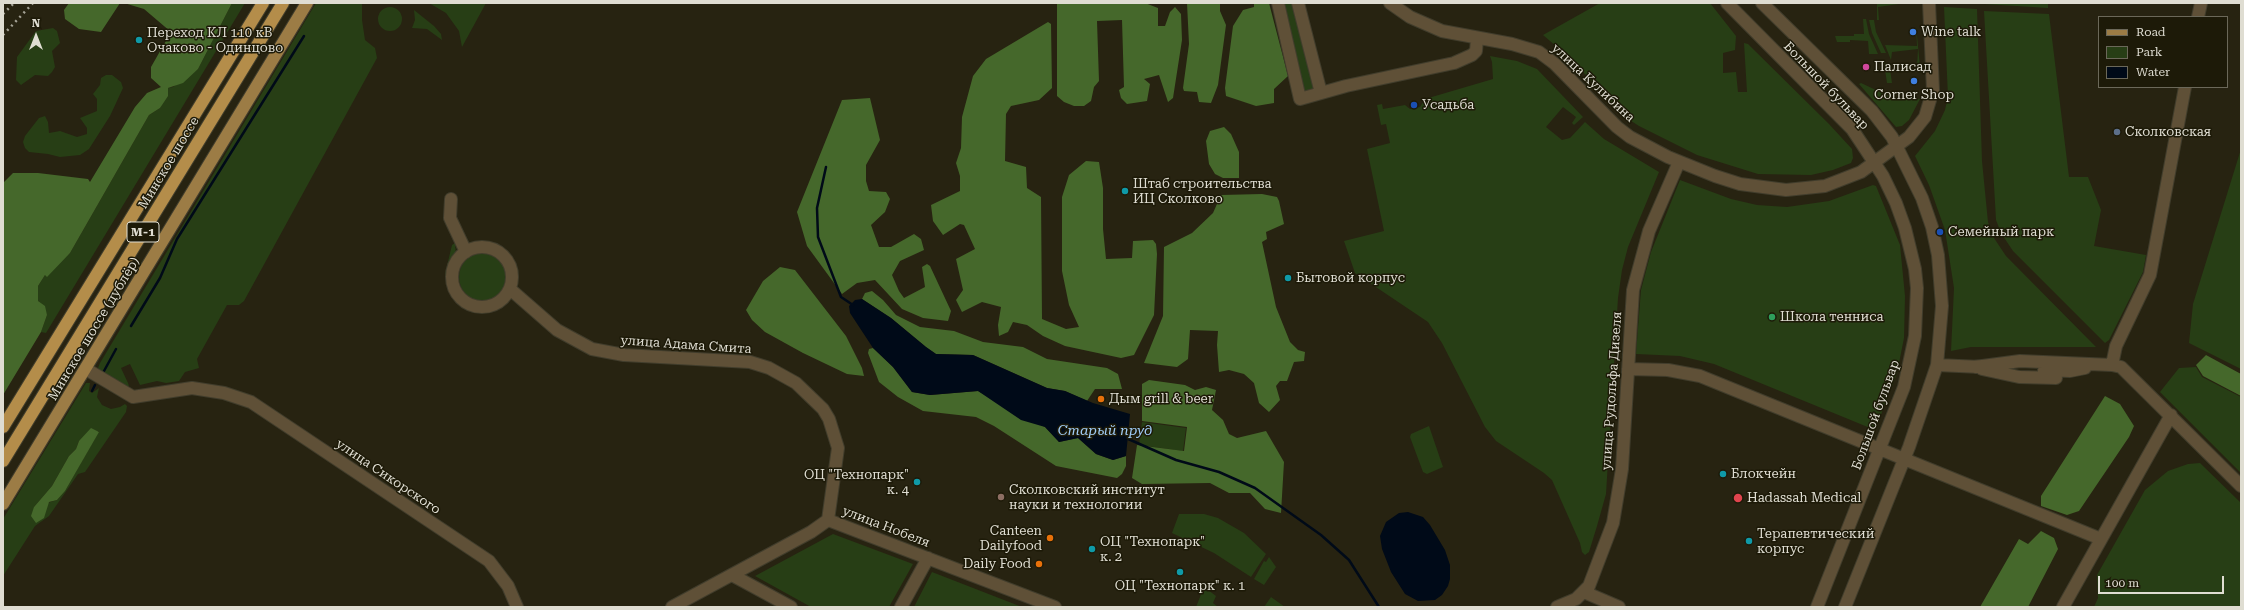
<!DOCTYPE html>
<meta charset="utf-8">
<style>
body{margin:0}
#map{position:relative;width:2244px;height:610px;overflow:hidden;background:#272311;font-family:"Roboto Serif",serif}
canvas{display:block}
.frame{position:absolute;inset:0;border:4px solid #dfddd2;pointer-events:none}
.legend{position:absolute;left:2098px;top:16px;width:130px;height:72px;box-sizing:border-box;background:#1d1a08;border:1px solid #6b6859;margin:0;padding:5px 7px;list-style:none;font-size:12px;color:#dfddd2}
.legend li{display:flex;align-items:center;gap:8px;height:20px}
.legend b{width:20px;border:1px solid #6b6859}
.north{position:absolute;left:16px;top:16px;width:40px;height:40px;-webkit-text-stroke:3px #1d1a08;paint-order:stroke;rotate:0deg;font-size:11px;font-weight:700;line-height:16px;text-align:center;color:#dfddd2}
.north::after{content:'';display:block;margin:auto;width:14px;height:18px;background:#dfddd2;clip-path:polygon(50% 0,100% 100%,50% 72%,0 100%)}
.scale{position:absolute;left:2098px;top:576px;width:126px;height:18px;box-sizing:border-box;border:2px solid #dfddd2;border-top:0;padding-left:5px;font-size:12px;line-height:14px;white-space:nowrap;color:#dfddd2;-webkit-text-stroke:3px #1d1a08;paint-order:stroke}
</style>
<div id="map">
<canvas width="2244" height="610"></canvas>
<div class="frame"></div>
<ul class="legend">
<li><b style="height:5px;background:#9c7c45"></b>Road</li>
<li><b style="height:11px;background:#273e15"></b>Park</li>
<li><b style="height:11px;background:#000a18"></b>Water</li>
</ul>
<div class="north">N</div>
<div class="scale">100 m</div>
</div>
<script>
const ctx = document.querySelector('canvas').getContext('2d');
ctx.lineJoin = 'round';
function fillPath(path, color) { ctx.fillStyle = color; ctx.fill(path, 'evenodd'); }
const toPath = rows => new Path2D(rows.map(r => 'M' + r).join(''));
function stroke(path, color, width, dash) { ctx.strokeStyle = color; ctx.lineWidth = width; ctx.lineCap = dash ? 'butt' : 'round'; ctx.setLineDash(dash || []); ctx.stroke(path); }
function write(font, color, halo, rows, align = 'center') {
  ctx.font = font + ' "Roboto Serif",serif'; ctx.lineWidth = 3; ctx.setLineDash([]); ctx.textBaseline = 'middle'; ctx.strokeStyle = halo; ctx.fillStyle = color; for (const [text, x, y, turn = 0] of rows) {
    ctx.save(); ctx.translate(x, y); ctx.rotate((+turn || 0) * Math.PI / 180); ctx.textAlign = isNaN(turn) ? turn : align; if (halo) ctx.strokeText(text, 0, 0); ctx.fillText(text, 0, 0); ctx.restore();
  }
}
fillPath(toPath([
 [232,3,245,3,46,333,41,332,47,315,38,301,38,286,45,275,70,253,149,115,160,108,168,88,173,87,198,69],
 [316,3,362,3,362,20,365,40,375,48,377,58,244,301,239,305,227,305,197,359,199,368,185,372,179,381,166,383,157,381,140,385,130,364,121,368,128,383,129,386,126,386,102,373,98,368,100,363],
 [429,3,486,3,462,47,459,31,446,13],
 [1282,3,1293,3,1314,89,1303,92],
 [1600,3,1710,3,1736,36,1735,50,1723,53,1723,73,1736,72,1738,92,1747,92,1744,43,1748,44,1829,124,1852,149,1853,158,1851,163,1833,170,1811,175,1758,174,1697,155,1639,126,1625,117,1570,58,1543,35],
 [1877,3,1899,3,1899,4,1878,7,1879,20,1877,20],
 [1984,3,2048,3,2048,8,1984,4],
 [1944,7,1977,9,1982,161,1988,222,1994,238,2006,256,2096,347,1971,347,1951,351,1954,288,1945,230,1929,185,1915,156,1935,131,1945,110,1948,97],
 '378 19a12 12 0 1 1 24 0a12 12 0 1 1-24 0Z',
 [414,10,434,26,441,34,442,40,427,29,412,28,415,20],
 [1984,11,2049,14,2069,177,2088,177,2101,210,2094,246,2146,255,2143,272,2109,340,2105,343,2013,251,2001,233,1996,220],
 [1863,19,1866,19,1869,34,1878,54,1869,54,1868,41,1850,40,1850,42,1837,42,1835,36,1854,36,1854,34,1864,34],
 [1869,20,1874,20,1876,32,1886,53,1881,53,1872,33],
 [1916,25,1920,67,1917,67,1918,49,1892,52,1891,60,1885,45,1917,46],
 [53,28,57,31,60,43,52,51,55,67,52,72,48,76,35,75,21,85,16,80,17,57,36,31],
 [1490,56,1517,61,1537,69,1583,117,1574,125,1572,123,1576,117,1563,107,1546,127,1562,140,1570,138,1585,122,1604,139,1659,172,1628,247,1622,270,1618,298,1606,494,1597,526,1589,552,1585,555,1582,552,1580,543,1552,480,1544,473,1496,441,1485,427,1442,343,1428,322,1355,273,1344,241,1384,231,1367,149,1390,143,1386,124,1381,125,1377,105,1382,104,1383,109,1405,105,1410,109,1420,107,1425,99,1493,79,1492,62],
 [1884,63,1889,63,1892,83,1887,83],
 [106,75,112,75,121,82,123,88,110,116,89,149,80,155,60,157,48,154,29,152,25,148,23,142,25,136,39,118,45,116,48,122,49,133,60,131,77,137,87,134,87,128,80,118,97,111,97,99,93,94,100,85,101,78],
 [1861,83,1893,98,1920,99,1909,120,1902,126,1896,127,1859,84],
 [2241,149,2241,369,2189,343,2193,304],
 [1680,180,1731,199,1757,205,1787,207,1829,201,1873,185,1876,186,1900,245,1905,296,1904,338,1897,373,1875,430,1714,364,1680,356,1636,354,1641,290,1651,252],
 [455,243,456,255,450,270,451,288,449,289,445,274,452,245],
 '459 277a25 25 0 1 1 50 0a25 25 0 1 1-50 0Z',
 [2196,367,2202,377,2241,397,2241,473,2160,392,2179,368],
 [86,383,90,383,89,391,92,393,99,388,97,397,102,405,111,409,120,407,125,404,127,406,126,412,85,472,78,474,49,516,35,526,3,576,3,519],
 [99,431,65,491,57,500,34,507,52,486,69,456,76,449,79,441],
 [1142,422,1186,428,1183,451,1139,445],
 [1429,426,1443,467,1427,474,1423,472,1410,437,1411,434],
 [2200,463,2241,503,2241,607,2094,607,2098,598,2097,575,2145,490,2168,471,2188,464],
 [1179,514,1204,514,1218,518,1244,533,1266,554,1251,577,1214,553,1172,533],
 [833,534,913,564,889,607,811,607,755,576],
 [1269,557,1276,567,1264,585,1254,579,1264,561,1266,562],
 [932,572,1022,607,914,607],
 [1204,587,1216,596,1213,603,1218,607,1196,607],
 [1271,597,1285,607,1264,607]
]), '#273e15');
fillPath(toPath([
 [69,3,120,3,101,32,79,29,65,19,64,10],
 [124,3,232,3,198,69,183,83,168,88,168,96,160,108,149,115,70,253,47,277,45,275,38,286,38,301,45,306,47,315,41,332,3,395,3,183,13,173,38,173,88,179,90,182,135,107,147,93,161,87,151,78,151,67,171,32,144,9],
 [1057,3,1145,3,1158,8,1158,26,1165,26,1170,12,1175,7,1181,14,1182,40,1173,98,1168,102,1159,75,1144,79,1150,84,1147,101,1127,104,1121,98,1119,90,1124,87,1122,20,1097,21,1099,81,1094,87,1091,101,1084,106,1074,106,1064,102,1057,96],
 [1187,3,1220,3,1220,11,1226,25,1218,85,1211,103,1199,102,1197,92,1184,91,1183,88,1189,44],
 [1254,3,1269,3,1288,76,1274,89,1274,103,1256,106,1226,96,1225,88,1233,26,1243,10,1254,7],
 [1048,22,1051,24,1052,88,1039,100,1011,106,1006,114,1005,161,1026,167,1027,188,1041,197,1042,319,1066,329,1079,327,1069,305,1062,271,1062,197,1069,175,1086,161,1099,162,1103,188,1103,229,1106,259,1132,258,1133,241,1153,240,1156,244,1157,254,1154,315,1134,355,1121,358,1065,346,1043,336,1027,325,1013,322,1008,332,999,336,998,325,1001,307,982,302,962,312,956,300,963,290,956,259,975,249,964,225,960,224,943,235,933,221,931,205,960,191,960,176,956,163,961,148,962,117,973,76,986,59],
 [870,98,880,140,866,165,866,181,869,191,886,192,890,199,885,212,871,225,879,247,891,247,914,234,921,239,924,250,900,261,892,275,899,291,904,298,925,287,922,267,927,264,930,266,951,311,948,321,923,318,902,309,875,280,857,283,842,294,807,246,797,212,842,100],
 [1224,127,1231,134,1239,152,1239,178,1223,178,1215,174,1209,164,1206,141,1210,131],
 [1262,194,1277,197,1279,201,1284,224,1266,232,1267,239,1262,242,1276,307,1290,342,1298,350,1305,352,1304,361,1294,362,1287,381,1280,381,1276,386,1280,400,1269,412,1259,403,1254,383,1244,374,1229,370,1219,372,1217,345,1218,331,1190,330,1188,359,1177,367,1144,363,1163,316,1164,247,1192,233,1213,213,1221,195],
 [780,267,795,270,846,336,862,368,864,376,847,374,803,353,765,332,752,320,746,310,763,281],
 [872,291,883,300,896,315,920,327,954,331,983,342,1023,347,1047,359,1107,368,1118,374,1122,389,1095,389,1087,401,1065,391,1047,388,973,355,936,354,926,347,891,318,862,299,865,293],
 [873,348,893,367,912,392,930,395,978,391,1045,427,1059,442,1078,438,1096,454,1113,460,1126,456,1126,466,1122,474,1117,478,1056,466,994,426,976,417,923,411,898,397,879,382,868,353,869,349],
 [2206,355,2241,374,2241,396,2203,376,2196,365],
 [1149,380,1185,385,1195,390,1206,387,1216,390,1212,410,1223,420,1229,434,1237,438,1266,431,1284,462,1281,513,1265,509,1250,493,1229,493,1210,483,1142,484,1132,478,1137,445,1184,451,1187,427,1142,421,1142,384],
 [2105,396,2120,404,2134,426,2129,437,2079,511,2067,515,2041,506,2041,496],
 [91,428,99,432,65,491,57,500,49,502,44,518,36,523,31,516,34,507,52,486,69,456,76,449,79,441],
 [2041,531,2054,538,2058,549,2028,607,1980,607,2019,539,2028,544]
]), '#45682b');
fillPath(toPath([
 [862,299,891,318,926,347,936,354,973,355,1047,388,1065,391,1093,403,1130,414,1126,456,1113,460,1096,454,1078,438,1059,442,1045,427,1021,420,978,391,930,395,912,392,893,367,873,348,850,313,849,306,855,300],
 [1408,512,1423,517,1430,525,1445,550,1450,565,1450,579,1448,586,1442,595,1435,600,1418,601,1405,594,1391,572,1382,549,1380,536,1386,522,1399,513]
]), '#000a18');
stroke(toPath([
 [826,167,817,208,818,237,841,297,853,305],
 [131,326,160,278,177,239,304,36],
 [104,371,116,349],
 [92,391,95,385],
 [1126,438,1176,460,1219,472,1255,488,1321,535,1349,560,1379,607]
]), '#000a18', 2.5);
const minor = toPath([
 [1278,3,1300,99,1346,86,1454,63,1472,55,1476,51,1477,39],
 [1298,3,1321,93],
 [1390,3,1410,17,1442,31,1512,44,1539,52,1555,64,1617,127,1630,137,1668,157,1715,176,1740,184,1786,190,1825,186,1861,172,1909,137,1925,117,1933,90,1929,3],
 [1727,3,1852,129,1862,144,1883,176,1896,203,1905,228,1915,269,1917,288,1915,336,1904,387,1817,607],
 [1762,3,1872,111,1892,137,1922,198,1932,227,1938,255,1942,306,1937,365,1909,447,1845,607],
 [2198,17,2201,3],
 [451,199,450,218,466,252],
 '452 277a30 30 0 1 1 60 0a30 30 0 1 1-60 0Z',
 [510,289,557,330,592,349,624,355,750,362,769,368,796,383,823,409,829,419,838,448,828,520],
 [1937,365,1981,367],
 [2112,365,2116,346,2150,275,2185,87],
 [1975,367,2020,361,2112,365,2121,367,2241,486],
 [86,369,133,397,192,388,224,393,251,402,489,561,508,586,517,607],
 [1628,369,1668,370,1700,376,2101,539],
 [1982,369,2019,377,2056,378],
 [2044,370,2070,371,2085,368],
 [828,520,1055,607],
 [732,575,791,607],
 [1584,592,1619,607],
 [672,607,811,532,828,520],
 [901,607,928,558],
 [1557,607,1576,599,1589,586,1613,523,1622,469,1633,290,1649,231,1679,162],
 [2063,607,2171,415]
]);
const major = toPath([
 [3,504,307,3]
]);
const highway = toPath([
 [3,427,263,3],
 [3,461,283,3]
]);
stroke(minor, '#413d2c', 14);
stroke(major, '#413d2c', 14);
stroke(highway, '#413d2c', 14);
stroke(minor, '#5f5037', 12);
stroke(major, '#9c7c45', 12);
stroke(highway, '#b48d4a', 12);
stroke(toPath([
 [3,14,14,3],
 [3,35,33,3]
]), '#a4a295', 2.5, [2, 4]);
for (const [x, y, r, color] of [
 [1913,32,4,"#3f7fe0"],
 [139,40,4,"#0f9aa8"],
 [1866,67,4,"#d1479c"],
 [1914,81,4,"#3f7fe0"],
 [1414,105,4,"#1a4fb4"],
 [2117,132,4,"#5c6f8a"],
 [1125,191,4,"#0f9aa8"],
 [1940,232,4,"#1a4fb4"],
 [1288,278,4,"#0f9aa8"],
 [1772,317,4,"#2e9e5b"],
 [1101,399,4,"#e8710a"],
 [1723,474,4,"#0f9aa8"],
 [917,482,4,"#0f9aa8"],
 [1001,497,4,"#8d6e63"],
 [1738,498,5,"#e0444e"],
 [1050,538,4,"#e8710a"],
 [1749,541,4,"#0f9aa8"],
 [1092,549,4,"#0f9aa8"],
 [1039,564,4,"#e8710a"],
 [1180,572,4,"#0f9aa8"]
]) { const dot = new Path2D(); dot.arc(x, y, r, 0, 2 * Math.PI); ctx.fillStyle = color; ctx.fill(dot); stroke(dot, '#1d1a08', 1.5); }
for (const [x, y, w] of [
 [143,232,32]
]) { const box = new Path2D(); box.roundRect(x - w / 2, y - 10, w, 20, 3); ctx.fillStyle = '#1d1a08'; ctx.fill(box); stroke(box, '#dfddd2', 1); }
write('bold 12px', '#dfddd2', null, [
 ["М-1",143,232]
]);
write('13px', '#dfddd2', '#1d1a08', [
 ["Wine talk",1921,32],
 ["Переход КЛ 110 кВ",147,33],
 ["Очаково - Одинцово",147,48],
 ["Палисад",1874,67],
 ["Corner Shop",1914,95,"center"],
 ["Усадьба",1422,105],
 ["Сколковская",2125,132],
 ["Штаб строительства",1133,184],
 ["ИЦ Сколково",1133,199],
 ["Семейный парк",1948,232],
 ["Бытовой корпус",1296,278],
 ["Школа тенниса",1780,317],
 ["Дым grill & beer",1109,399],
 ["Блокчейн",1731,474],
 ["ОЦ \"Технопарк\"",909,475,"right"],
 ["к. 4",909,490,"right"],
 ["Сколковский институт",1009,490],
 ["науки и технологии",1009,505],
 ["Hadassah Medical",1747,498],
 ["Canteen",1042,531,"right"],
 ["Dailyfood",1042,546,"right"],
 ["Терапевтический",1757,534],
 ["корпус",1757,549],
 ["ОЦ \"Технопарк\"",1100,542],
 ["к. 2",1100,557],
 ["Daily Food",1031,564,"right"],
 ["ОЦ \"Технопарк\" к. 1",1180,586,"center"]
], 'left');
write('13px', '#dfddd2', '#1d1a08', [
 ["улица Кулибина",1593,83,43],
 ["Большой бульвар",1826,86,46],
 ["Минское шоссе",169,163,-59],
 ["Минское шоссе (дублёр)",94,329,-59],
 ["улица Адама Смита",686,345,4],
 ["улица Рудольфа Дизеля",1612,391,-86],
 ["Большой бульвар",1876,415,-70],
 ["улица Сикорского",388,477,34],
 ["улица Нобеля",886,527,21]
]);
write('italic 14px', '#a1cdf8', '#1d1a08', [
 ["Старый пруд",1105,431]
]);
</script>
